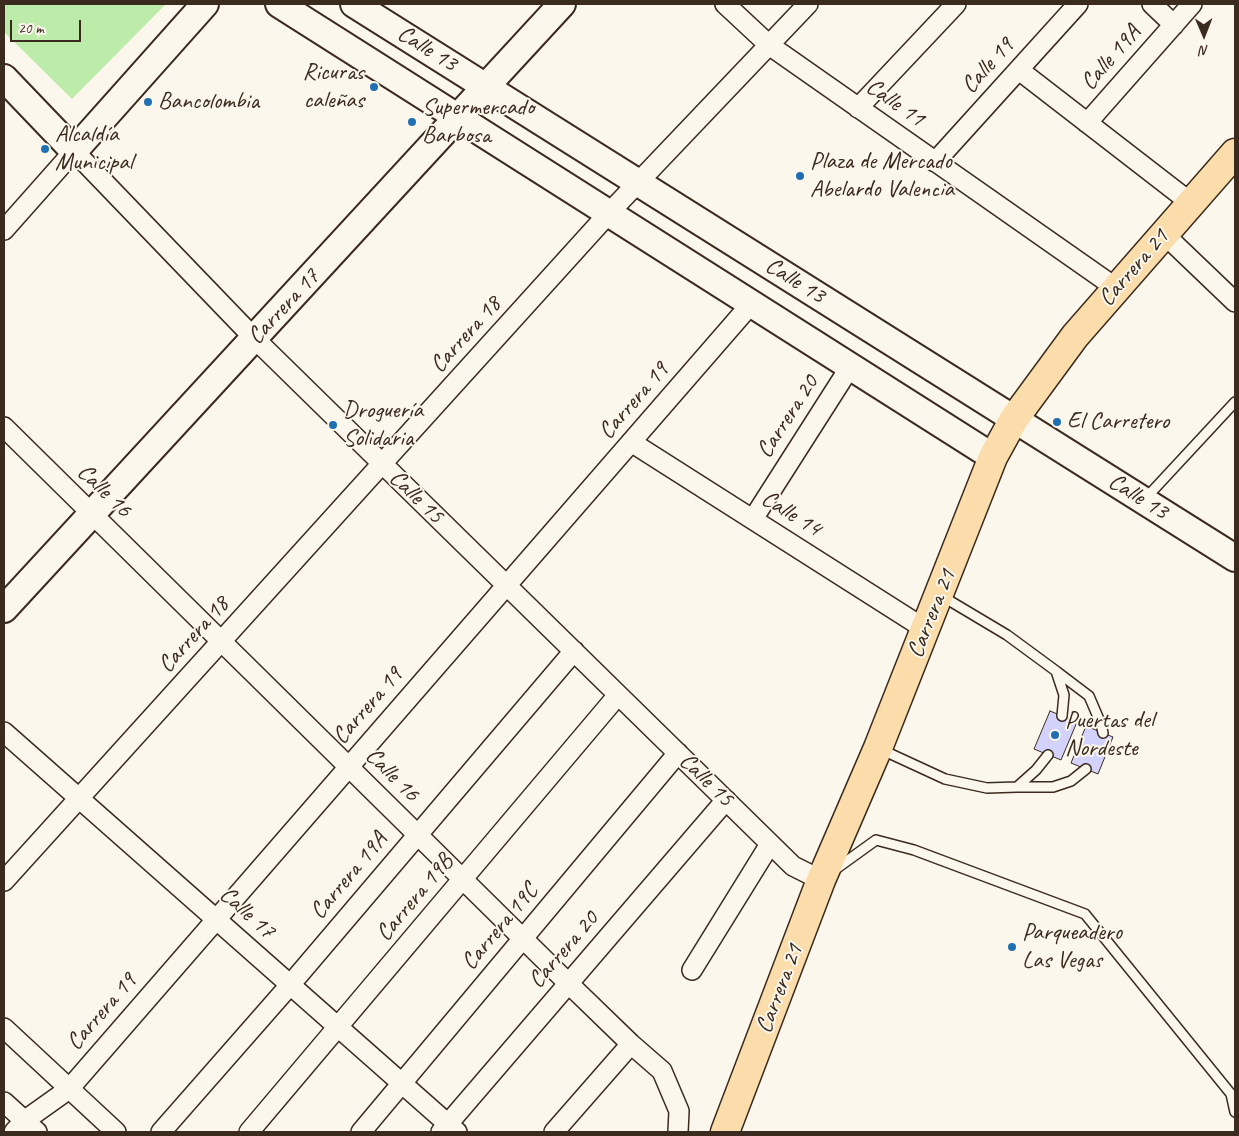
<!DOCTYPE html>
<meta charset="utf-8">
<style>
body{margin:0}
#map{position:relative;width:1239px;height:1136px;overflow:hidden;background:#fbf7ec;font-family:Caveat,sans-serif}
canvas{display:block}
.frame{position:absolute;inset:0;border:5px solid #3b2a1e;pointer-events:none}
.north{position:absolute;left:1179px;top:10px;width:50px;height:50px;-webkit-text-stroke:4px #fbf7ec;paint-order:stroke;rotate:179deg;font-size:14px;font-weight:700;line-height:20px;text-align:center;color:#3b2a1e}
.north::after{content:'';display:block;margin:auto;width:18px;height:22px;background:#3b2a1e;clip-path:polygon(50% 0,100% 100%,50% 72%,0 100%)}
.scale{position:absolute;left:10px;top:20px;width:71px;height:22px;box-sizing:border-box;border:2px solid #3b2a1e;border-top:0;padding-left:6px;font-size:15px;line-height:18px;white-space:nowrap;color:#3b2a1e;-webkit-text-stroke:4px #fbf7ec;paint-order:stroke}
</style>
<div id="map">
<canvas width="1239" height="1136"></canvas>
<div class="frame"></div>
<div class="north">N</div>
<div class="scale">20 m</div>
</div>
<script>
const ctx = document.querySelector('canvas').getContext('2d');
ctx.lineJoin = 'round';
function fillPath(path, color) { ctx.fillStyle = color; ctx.fill(path, 'evenodd'); }
const toPath = rows => new Path2D(rows.map(r => 'M' + r).join(''));
function stroke(path, color, width, dash) { ctx.strokeStyle = color; ctx.lineWidth = width; ctx.lineCap = dash ? 'butt' : 'round'; ctx.setLineDash(dash || []); ctx.stroke(path); }
function write(font, color, halo, rows, align = 'center') {
  ctx.font = font + ' Caveat,sans-serif'; ctx.lineWidth = 4; ctx.setLineDash([]); ctx.textBaseline = 'middle'; ctx.strokeStyle = halo; ctx.fillStyle = color; for (const [text, x, y, turn = 0] of rows) {
    ctx.save(); ctx.translate(x, y); ctx.rotate((+turn || 0) * Math.PI / 180); ctx.textAlign = isNaN(turn) ? turn : align; if (halo) ctx.strokeText(text, 0, 0); ctx.fillText(text, 0, 0); ctx.restore();
  }
}
fillPath(toPath([
 [4,4,166,4,72,99,4,32]
]), '#bdecaa');
const building = toPath([
 [1050,711,1077,722,1061,760,1034,749,1050,711],
 [1086,726,1113,737,1098,774,1071,763,1086,726]
]);
fillPath(building, '#d3d2fb');
stroke(building, '#3b2a1e', 1);
const lane = toPath([
 [1145,499,1235,402],
 [940,595,1007,635,1056,671,1064,695,1062,716],
 [1056,671,1089,696,1101,724,1103,733],
 [880,749,945,779,987,788,1017,787,1036,770,1048,755],
 [1017,787,1053,787,1071,781,1086,769],
 [833,871,876,840,914,850,1085,914,1231,1094,1235,1112]
]);
const street = toPath([
 [725,4,769,45,1116,288],
 [1152,4,1174,25],
 [1019,70,1191,203],
 [858,108,956,4],
 [1087,123,1192,4],
 [935,162,1078,4],
 [4,230,74,151,254,338,793,866,821,880],
 [1164,234,1235,302],
 [4,427,568,983,631,1044,662,1071,679,1111,678,1132],
 [631,442,925,629],
 [753,519,850,367],
 [4,732,457,1132],
 [4,881,609,213,808,4],
 [692,970,770,844],
 [4,1028,116,1132],
 [4,1102,37,1132],
 [14,1132,24,1121,69,1089,751,304],
 [161,1132,290,985,574,651],
 [249,1132,618,695],
 [361,1132,678,753],
 [441,1132,726,800],
 [554,1132,631,1044]
]);
const secondary = toPath([
 [279,4,993,457],
 [354,4,1235,558],
 [4,78,74,151,205,4],
 [4,609,562,4]
]);
const primary = toPath([
 [725,1132,821,880,878,748,993,457,1014,419,1075,336,1235,153]
]);
stroke(lane, '#3b2a1e', 12);
stroke(street, '#3b2a1e', 22);
stroke(secondary, '#3b2a1e', 30);
stroke(primary, '#3b2a1e', 31);
stroke(lane, '#fbf7ec', 9);
stroke(street, '#fbf7ec', 19);
stroke(secondary, '#fbf7ec', 26);
stroke(primary, '#faddab', 28);
for (const [x, y, r, color] of [
 [374,87,5,"#1f6fb2"],
 [148,102,5,"#1f6fb2"],
 [412,122,5,"#1f6fb2"],
 [45,149,5,"#1f6fb2"],
 [800,176,5,"#1f6fb2"],
 [1057,422,5,"#1f6fb2"],
 [333,425,5,"#1f6fb2"],
 [1055,735,5,"#1f6fb2"],
 [1012,947,5,"#1f6fb2"]
]) { const dot = new Path2D(); dot.arc(x, y, r, 0, 2 * Math.PI); ctx.fillStyle = color; ctx.fill(dot); stroke(dot, '#fbf7ec', 2); }
write('24px', '#3b2a1e', '#fbf7ec', [
 ["Calle 13",427,49,32],
 ["Calle 19A",1111,58,-49],
 ["Calle 19",988,66,-48],
 ["Calle 11",895,103,35],
 ["Carrera 21",1134,268,-49],
 ["Calle 13",795,281,32],
 ["Carrera 17",284,307,-47],
 ["Carrera 18",466,335,-48],
 ["Carrera 19",634,401,-49],
 ["Carrera 20",788,417,-57],
 ["Calle 16",104,491,44],
 ["Calle 15",416,497,44],
 ["Calle 13",1138,497,32],
 ["Calle 14",791,514,32],
 ["Carrera 21",932,614,-68],
 ["Carrera 18",194,635,-48],
 ["Carrera 19",368,706,-49],
 ["Calle 16",392,775,45],
 ["Calle 15",706,780,44],
 ["Carrera 19A",349,876,-50],
 ["Carrera 19B",415,898,-50],
 ["Calle 17",247,913,42],
 ["Carrera 19C",500,927,-50],
 ["Carrera 20",564,950,-49],
 ["Carrera 21",780,989,-69],
 ["Carrera 19",102,1012,-49]
]);
write('24px', '#3b2a1e', '#fbf7ec', [
 ["Ricuras",364,73,"right"],
 ["caleñas",364,101,"right"],
 ["Bancolombia",158,102],
 ["Supermercado",422,108],
 ["Barbosa",422,136],
 ["Alcaldía",55,135],
 ["Municipal",55,163],
 ["Plaza de Mercado",810,162],
 ["Abelardo Valencia",810,190],
 ["Droguería",343,411],
 ["Solidaria",343,439],
 ["El Carretero",1067,422],
 ["Puertas del",1065,721],
 ["Nordeste",1065,749],
 ["Parqueadero",1022,933],
 ["Las Vegas",1022,961]
], 'left');
</script>
